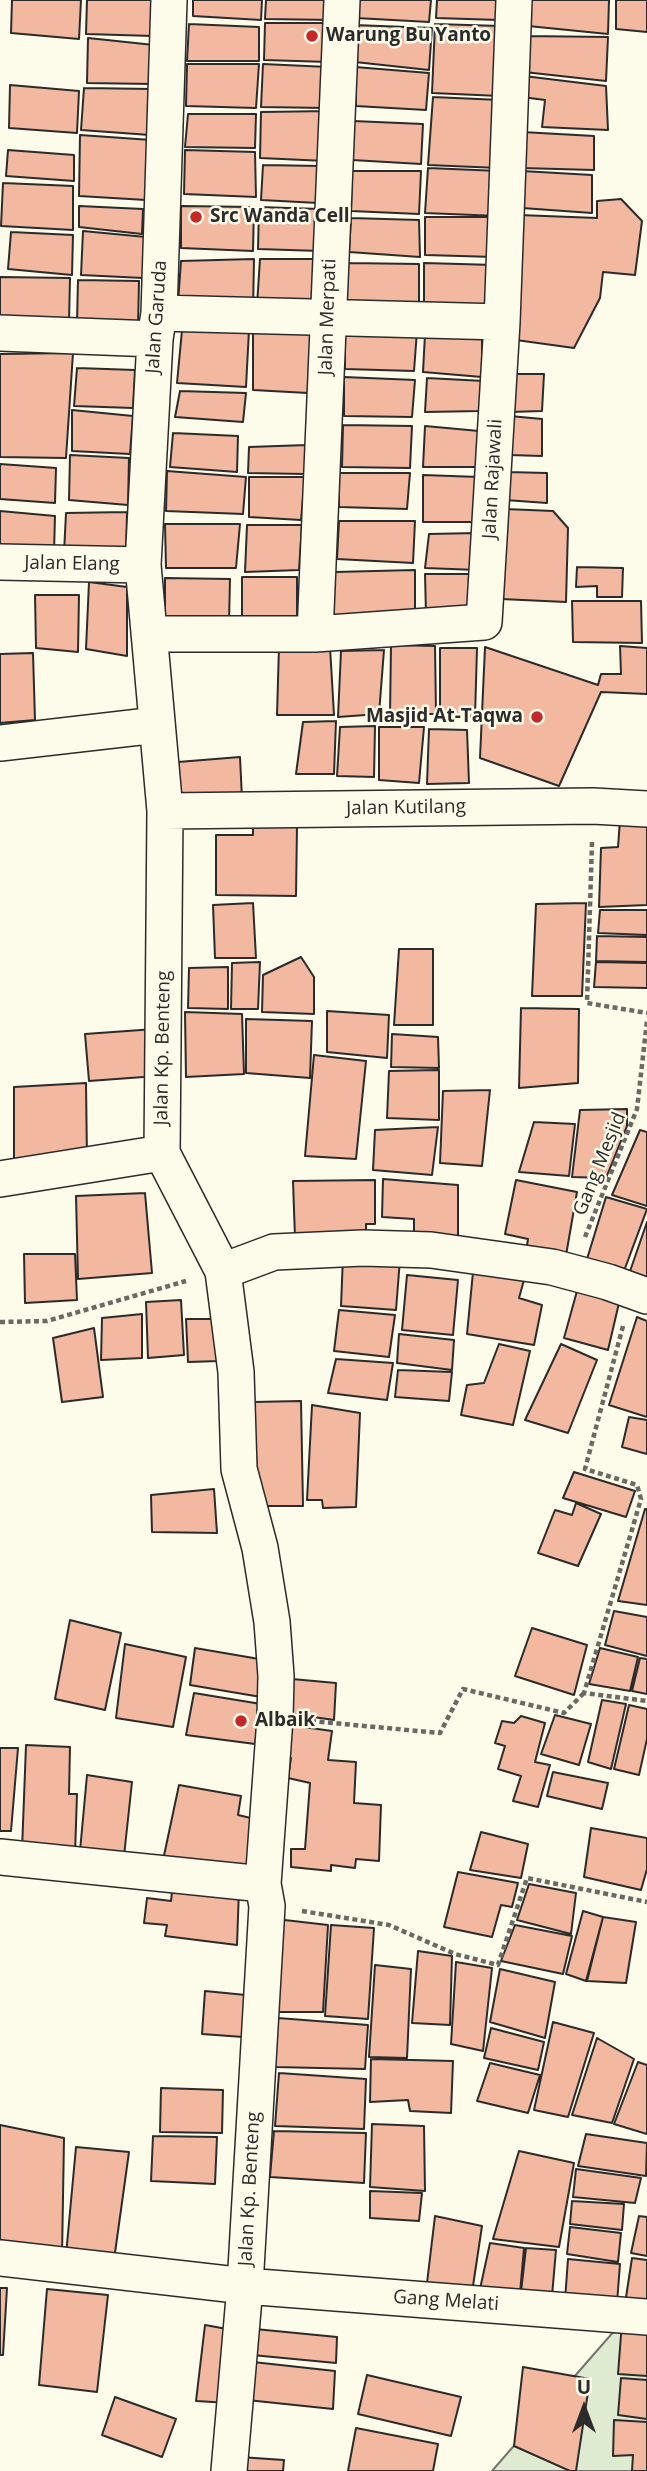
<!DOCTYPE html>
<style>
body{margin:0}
#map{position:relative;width:647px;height:2471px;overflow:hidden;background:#fdfbea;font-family:"Open Sans",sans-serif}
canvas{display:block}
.north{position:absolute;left:549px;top:2373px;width:70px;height:70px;-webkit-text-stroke:5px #fdfbea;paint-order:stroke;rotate:0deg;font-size:19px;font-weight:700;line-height:28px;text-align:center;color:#2b2b2b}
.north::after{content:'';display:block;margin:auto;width:24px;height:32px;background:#2b2b2b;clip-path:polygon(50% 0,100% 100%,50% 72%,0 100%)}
</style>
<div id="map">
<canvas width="647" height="2471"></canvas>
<div class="north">U</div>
</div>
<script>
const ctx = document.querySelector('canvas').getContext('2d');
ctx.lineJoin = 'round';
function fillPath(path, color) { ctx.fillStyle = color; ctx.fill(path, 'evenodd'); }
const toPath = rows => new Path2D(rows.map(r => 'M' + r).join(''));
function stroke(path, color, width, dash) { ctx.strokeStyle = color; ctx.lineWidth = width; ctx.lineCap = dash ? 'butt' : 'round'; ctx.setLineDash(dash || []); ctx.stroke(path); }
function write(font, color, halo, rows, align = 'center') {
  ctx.font = font + ' "Open Sans",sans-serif'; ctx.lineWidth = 5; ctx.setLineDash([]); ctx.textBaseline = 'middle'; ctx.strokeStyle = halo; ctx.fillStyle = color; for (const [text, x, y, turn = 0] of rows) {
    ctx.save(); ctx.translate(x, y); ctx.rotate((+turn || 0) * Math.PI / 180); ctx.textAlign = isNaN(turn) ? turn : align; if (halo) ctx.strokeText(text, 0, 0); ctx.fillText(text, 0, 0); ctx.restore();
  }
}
const green = toPath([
 [647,2294,647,2471,492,2471,622,2322,647,2294]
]);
fillPath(green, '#deebd1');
stroke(green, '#74746e', 2);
const building = toPath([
 [12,0,81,0,79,39,11,33,12,0],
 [87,0,153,0,153,36,86,34,87,0],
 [193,0,262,0,261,20,193,16,193,0],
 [266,0,333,0,332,20,265,19,266,0],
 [357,0,431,0,429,22,356,18,357,0],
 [437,0,500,0,499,20,436,18,437,0],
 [529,0,609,0,608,34,528,26,529,0],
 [616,0,647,0,647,32,616,29,616,0],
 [265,23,333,23,329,62,264,60,265,23],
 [189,24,259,27,259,61,187,61,189,24],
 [435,24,500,26,500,96,432,93,435,24],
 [354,25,432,28,429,70,355,62,354,25],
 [526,36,608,37,606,81,524,72,526,36],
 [88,38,154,45,152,84,87,83,88,38],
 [187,64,259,64,256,108,186,106,187,64],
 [263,64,328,67,326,108,261,107,263,64],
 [355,67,429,73,426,110,356,106,355,67],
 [524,76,606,86,608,130,542,127,545,100,522,97,524,76],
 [10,85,79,91,77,133,9,128,10,85],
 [84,88,152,89,150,135,81,130,84,88],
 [433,97,500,100,499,168,428,165,433,97],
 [329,111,326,161,260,158,261,112,329,111],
 [188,114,256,114,255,148,185,147,188,114],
 [353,121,423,124,421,164,352,160,353,121],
 [522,132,594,136,594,170,521,168,522,132],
 [80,135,151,140,146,200,79,196,80,135],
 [8,150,74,155,74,181,6,176,8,150],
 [185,150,255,152,256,197,184,194,185,150],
 [263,165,320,166,318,203,261,200,263,165],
 [428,168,499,171,498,216,425,213,428,168],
 [352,171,421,171,419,214,351,211,352,171],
 [522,171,592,175,592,213,522,208,522,171],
 [3,183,73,186,73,230,1,226,3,183],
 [621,199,642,221,635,275,603,272,600,298,574,348,516,340,519,215,597,218,597,201,621,199],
 [79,206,143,209,142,234,79,227,79,206],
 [181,206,254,207,253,251,181,248,181,206],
 [259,207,320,209,320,251,258,249,259,207],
 [425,217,496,217,495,257,425,255,425,217],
 [351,218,419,220,420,257,349,252,351,218],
 [83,231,146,237,143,278,81,275,83,231],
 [11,232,73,235,72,275,8,269,11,232],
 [254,259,253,310,178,303,181,261,254,259],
 [260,259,320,259,316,305,257,305,260,259],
 [347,263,419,264,419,307,343,305,347,263],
 [424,263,495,265,492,307,424,307,424,263],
 [0,277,70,278,69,322,0,319,0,277],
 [78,280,139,281,138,327,77,322,78,280],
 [312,326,308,393,253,390,253,327,312,326],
 [345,329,417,331,414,371,345,369,345,329],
 [182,330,249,330,246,387,177,383,182,330],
 [425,334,482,336,482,377,423,372,425,334],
 [73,353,66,458,0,457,0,354,73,353],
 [77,368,135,370,133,408,74,406,77,368],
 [511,374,544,374,542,411,509,412,511,374],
 [344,377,415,380,412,417,344,416,344,377],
 [427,378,484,381,480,411,425,412,427,378],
 [180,391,246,393,243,422,175,417,180,391],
 [72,410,133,416,130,454,72,451,72,410],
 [510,416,542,419,542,456,509,455,510,416],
 [343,425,412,426,410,468,342,467,343,425],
 [425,426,479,431,479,467,423,467,425,426],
 [173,433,238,436,237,472,170,467,173,433],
 [307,445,305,474,248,473,249,447,307,445],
 [70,455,129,458,128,505,69,500,70,455],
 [0,464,56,468,55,503,0,499,0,464],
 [167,471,246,477,243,514,166,511,167,471],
 [507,472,547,473,547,503,505,500,507,472],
 [339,473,410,473,407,509,339,507,339,473],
 [423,475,479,477,476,522,423,522,423,475],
 [249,477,305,477,301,520,249,517,249,477],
 [505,509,553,511,568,528,566,602,501,599,505,509],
 [0,511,55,516,54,552,0,549,0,511],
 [127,512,126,557,64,553,66,513,127,512],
 [339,521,415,521,413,563,337,559,339,521],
 [165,524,240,524,236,568,166,568,165,524],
 [247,525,302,525,299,570,245,572,247,525],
 [477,533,477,570,425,568,429,534,477,533],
 [577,567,623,568,622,597,597,597,597,586,576,587,577,567],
 [415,570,415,616,331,616,335,572,415,570],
 [425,574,475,574,471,613,426,614,425,574],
 [242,577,297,577,297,618,242,621,242,577],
 [165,578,230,579,229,622,165,622,165,578],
 [89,582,127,587,127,656,86,649,89,582],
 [35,595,79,595,78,652,36,648,35,595],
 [572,601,641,601,642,643,573,642,572,601],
 [391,645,435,646,436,714,390,714,391,645],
 [279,646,330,647,334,715,277,715,279,646],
 [620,646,647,648,647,694,601,692,559,786,480,758,485,647,598,685,601,674,621,674,620,646],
 [440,648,477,648,475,717,440,712,440,648],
 [384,650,379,714,338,717,341,651,384,650],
 [33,653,35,720,0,723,0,654,33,653],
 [336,721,334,774,296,774,303,722,336,721],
 [375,726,374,777,337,776,340,727,375,726],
 [379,727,424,727,419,783,379,780,379,727],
 [429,729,467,730,469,783,427,784,429,729],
 [240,757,242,799,181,800,178,762,240,757],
 [620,820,647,821,647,905,599,907,601,848,618,847,620,820],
 [253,822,297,826,296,896,216,895,216,835,253,835,253,822],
 [253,903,256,958,215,958,213,905,253,903],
 [586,903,582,996,532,996,536,904,586,903],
 [600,910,647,910,647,935,598,933,600,910],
 [597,936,647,937,647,962,596,961,597,936],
 [399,949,433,949,433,1025,394,1025,399,949],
 [301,957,314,977,314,1014,262,1012,263,975,301,957],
 [260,962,258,1009,231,1009,232,963,260,962],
 [596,962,647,963,647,988,594,987,596,962],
 [228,967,228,1009,188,1008,189,968,228,967],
 [521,1008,579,1009,578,1083,519,1088,521,1008],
 [327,1011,389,1015,387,1058,327,1052,327,1011],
 [185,1012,242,1014,244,1074,186,1077,185,1012],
 [246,1019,312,1021,310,1078,246,1073,246,1019],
 [155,1029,157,1076,89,1081,85,1034,155,1029],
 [392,1034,438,1037,439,1068,391,1067,392,1034],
 [314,1055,366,1061,356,1159,305,1156,314,1055],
 [439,1070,439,1120,387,1118,389,1071,439,1070],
 [86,1083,87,1160,14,1170,14,1087,86,1083],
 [490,1090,482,1166,440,1163,443,1091,490,1090],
 [627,1109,627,1126,606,1178,572,1177,580,1110,627,1109],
 [534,1122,575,1124,569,1176,519,1172,534,1122],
 [438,1127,432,1175,373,1170,375,1130,438,1127],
 [640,1130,647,1132,647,1206,612,1195,640,1130],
 [383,1179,458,1185,458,1238,414,1235,414,1219,382,1217,383,1179],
 [375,1180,375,1224,366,1224,366,1236,295,1238,293,1181,375,1180],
 [516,1180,577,1192,565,1261,526,1252,528,1239,505,1234,516,1180],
 [145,1193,152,1273,78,1279,76,1196,145,1193],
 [606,1197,647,1209,624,1271,587,1259,606,1197],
 [647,1222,647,1284,627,1280,647,1222],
 [24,1254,75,1254,77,1300,25,1303,24,1254],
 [343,1256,400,1259,396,1310,341,1306,343,1256],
 [473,1272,524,1280,519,1298,542,1305,534,1345,467,1334,473,1272],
 [407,1275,458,1280,453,1335,402,1330,407,1275],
 [577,1291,619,1303,608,1350,564,1338,577,1291],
 [181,1300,184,1355,148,1358,146,1302,181,1300],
 [339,1310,395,1315,389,1357,334,1351,339,1310],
 [142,1314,142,1358,101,1360,102,1318,142,1314],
 [637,1317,647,1321,647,1417,609,1405,637,1317],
 [186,1319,217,1319,219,1361,188,1362,186,1319],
 [94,1328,103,1397,62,1402,53,1338,94,1328],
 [399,1334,454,1340,452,1370,397,1363,399,1334],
 [499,1344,530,1351,513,1425,461,1415,467,1385,484,1383,499,1344],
 [561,1344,597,1360,568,1433,525,1420,561,1344],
 [336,1359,393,1363,387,1400,328,1393,336,1359],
 [398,1370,452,1372,449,1401,395,1397,398,1370],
 [301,1401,303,1506,259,1506,253,1402,301,1401],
 [312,1405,360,1413,356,1507,323,1508,322,1500,307,1500,312,1405],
 [629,1417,647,1420,647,1454,622,1447,629,1417],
 [574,1472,635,1491,626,1517,563,1498,574,1472],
 [214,1489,217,1533,152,1532,151,1495,214,1489],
 [576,1503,601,1514,578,1566,538,1553,555,1510,572,1515,576,1503],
 [645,1509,647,1509,647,1605,618,1601,645,1509],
 [614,1611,647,1617,647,1656,605,1645,614,1611],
 [70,1620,121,1633,105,1710,55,1699,70,1620],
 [532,1628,587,1645,574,1695,515,1676,532,1628],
 [125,1644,186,1657,173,1727,116,1718,125,1644],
 [195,1648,265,1660,261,1697,190,1685,195,1648],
 [600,1648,638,1657,630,1691,589,1684,600,1648],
 [640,1658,647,1659,647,1694,632,1691,640,1658],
 [292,1679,336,1683,334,1720,292,1714,292,1679],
 [194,1693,261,1704,255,1744,186,1735,194,1693],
 [602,1700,626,1704,611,1769,588,1762,602,1700],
 [629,1705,647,1709,647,1739,639,1775,614,1769,629,1705],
 [555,1715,591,1724,579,1765,541,1754,555,1715],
 [521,1716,545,1723,535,1762,550,1765,538,1807,513,1801,521,1776,498,1769,505,1746,495,1743,502,1721,514,1723,521,1716],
 [289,1725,332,1731,328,1760,356,1762,354,1803,381,1805,379,1861,356,1859,355,1868,331,1865,331,1871,291,1867,291,1849,305,1849,310,1783,288,1778,291,1758,284,1758,289,1725],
 [26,1745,70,1747,69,1794,77,1794,75,1854,22,1850,26,1745],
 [0,1748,18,1748,11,1831,0,1831,0,1748],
 [553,1772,608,1783,602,1809,547,1796,553,1772],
 [87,1775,132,1782,124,1856,80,1851,87,1775],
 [179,1785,241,1796,238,1815,255,1819,250,1876,162,1865,179,1785],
 [591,1828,647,1838,647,1869,641,1890,584,1877,591,1828],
 [481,1832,528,1844,521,1878,470,1870,481,1832],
 [458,1872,518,1883,512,1907,501,1905,492,1937,444,1927,458,1872],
 [173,1882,239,1889,237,1945,165,1936,167,1925,144,1923,147,1898,171,1901,173,1882],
 [529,1884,576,1893,571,1934,517,1920,529,1884],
 [583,1911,603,1917,586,1981,566,1974,583,1911],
 [603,1917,636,1922,626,1983,587,1981,603,1917],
 [276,1919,328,1925,323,2012,270,2012,276,1919],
 [331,1925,374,1928,368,2019,325,2016,331,1925],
 [515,1925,572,1936,563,1974,501,1961,515,1925],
 [418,1951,452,1956,450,2025,412,2023,418,1951],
 [456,1962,492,1968,483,2051,451,2044,456,1962],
 [375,1965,411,1969,407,2058,369,2057,375,1965],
 [500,1969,555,1982,545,2038,490,2022,500,1969],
 [205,1991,246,1995,243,2037,202,2034,205,1991],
 [278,2018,368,2025,365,2069,274,2067,278,2018],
 [553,2022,594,2033,568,2117,534,2110,553,2022],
 [491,2028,544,2042,538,2070,484,2058,491,2028],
 [597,2038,634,2059,612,2123,572,2115,597,2038],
 [371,2059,453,2061,451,2113,410,2111,408,2100,370,2102,371,2059],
 [638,2062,647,2065,647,2134,614,2124,638,2062],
 [490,2063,540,2075,528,2113,477,2101,490,2063],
 [279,2073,366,2079,364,2129,275,2126,279,2073],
 [161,2088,223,2090,222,2133,160,2132,161,2088],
 [372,2124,424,2126,425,2191,370,2187,372,2124],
 [0,2125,64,2138,62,2256,0,2250,0,2125],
 [274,2131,366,2133,364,2183,270,2177,274,2131],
 [586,2134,647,2143,646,2176,578,2166,586,2134],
 [153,2136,217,2137,215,2184,151,2181,153,2136],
 [76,2147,129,2152,114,2260,66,2255,76,2147],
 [519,2151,574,2163,559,2247,493,2239,519,2151],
 [576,2169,641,2178,635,2203,573,2197,576,2169],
 [370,2191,422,2193,419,2221,370,2218,370,2191],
 [572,2201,624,2204,622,2230,570,2224,572,2201],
 [435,2216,482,2226,473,2286,427,2283,435,2216],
 [639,2216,647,2217,647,2256,631,2253,639,2216],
 [570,2227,621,2233,618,2262,567,2254,570,2227],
 [490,2243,524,2248,520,2293,480,2289,490,2243],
 [526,2248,556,2250,552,2296,521,2292,526,2248],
 [632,2258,647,2260,647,2308,625,2304,632,2258],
 [568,2259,620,2264,617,2303,565,2300,568,2259],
 [0,2288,7,2288,3,2355,0,2355,0,2288],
 [47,2289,108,2295,97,2392,39,2385,47,2289],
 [622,2322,647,2324,647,2376,618,2374,622,2322],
 [205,2325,238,2331,230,2403,196,2401,205,2325],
 [255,2329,337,2337,336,2363,252,2355,255,2329],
 [253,2362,335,2371,333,2409,247,2400,253,2362],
 [523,2367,590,2379,576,2471,570,2471,514,2446,523,2367],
 [367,2375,461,2397,451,2436,358,2414,367,2375],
 [621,2378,647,2380,647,2419,618,2415,621,2378],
 [115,2397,176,2419,162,2457,102,2435,115,2397],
 [614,2420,647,2422,647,2471,632,2471,633,2455,613,2456,614,2420],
 [356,2428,438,2444,433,2471,348,2471,356,2428],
 [240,2457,284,2460,283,2471,239,2471,240,2457]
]);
fillPath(building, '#f2b8a0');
stroke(building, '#2b2b2b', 2);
const minor = toPath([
 [169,0,159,313,155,339,143,565,165,811,162,1153,223,1271,236,1372,239,1469,260,1548,272,1622,276,1676,275,1718,263,1884,267,1906,245,2286,229,2471],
 [159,313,502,322],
 [0,333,155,339],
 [0,562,143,565],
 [149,634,315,634,484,622,502,322,514,0],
 [315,634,342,0],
 [0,743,157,725],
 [165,811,593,806,647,809],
 [0,1179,162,1153],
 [223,1271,274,1252,363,1248,431,1250,552,1267,608,1282,647,1296],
 [0,1857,263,1884],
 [0,2258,245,2286,647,2317]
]);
stroke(minor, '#2b2b2b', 38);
stroke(toPath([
 [592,842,587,1003,647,1013],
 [585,1237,637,1109,647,1021],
 [0,1322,47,1321,186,1281],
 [623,1326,585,1469,637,1485,641,1499,584,1693,647,1701],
 [311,1721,440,1733,463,1689,564,1713,584,1693],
 [302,1911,389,1925,455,1954,498,1965,527,1878,647,1902]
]), '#6a6964', 4.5, [5, 3.5]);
stroke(minor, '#fdfbea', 35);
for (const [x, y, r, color] of [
 [312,36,7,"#c62828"],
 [196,217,7,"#c62828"],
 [537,717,7,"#c62828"],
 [241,1721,7,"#c62828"]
]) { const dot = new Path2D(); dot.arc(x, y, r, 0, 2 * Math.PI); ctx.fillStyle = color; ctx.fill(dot); stroke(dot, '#fdfbea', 2.5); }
write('bold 19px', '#2b2b2b', '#fdfbea', [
 ["Warung Bu Yanto",326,36],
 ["Src Wanda Cell",210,217],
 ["Masjid At-Taqwa",523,717,"right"],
 ["Albaik",255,1721]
], 'left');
write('19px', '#2b2b2b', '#fdfbea', [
 ["Jalan Garuda",157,317,-86],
 ["Jalan Merpati",328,317,-88],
 ["Jalan Rajawali",493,479,-87],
 ["Jalan Elang",72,564,1],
 ["Jalan Kutilang",406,808,-1],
 ["Jalan Kp. Benteng",163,1048,-89],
 ["Gang Mesjid",600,1164,-68],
 ["Jalan Kp. Benteng",250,2189,-87],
 ["Gang Melati",446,2301,4]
]);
</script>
